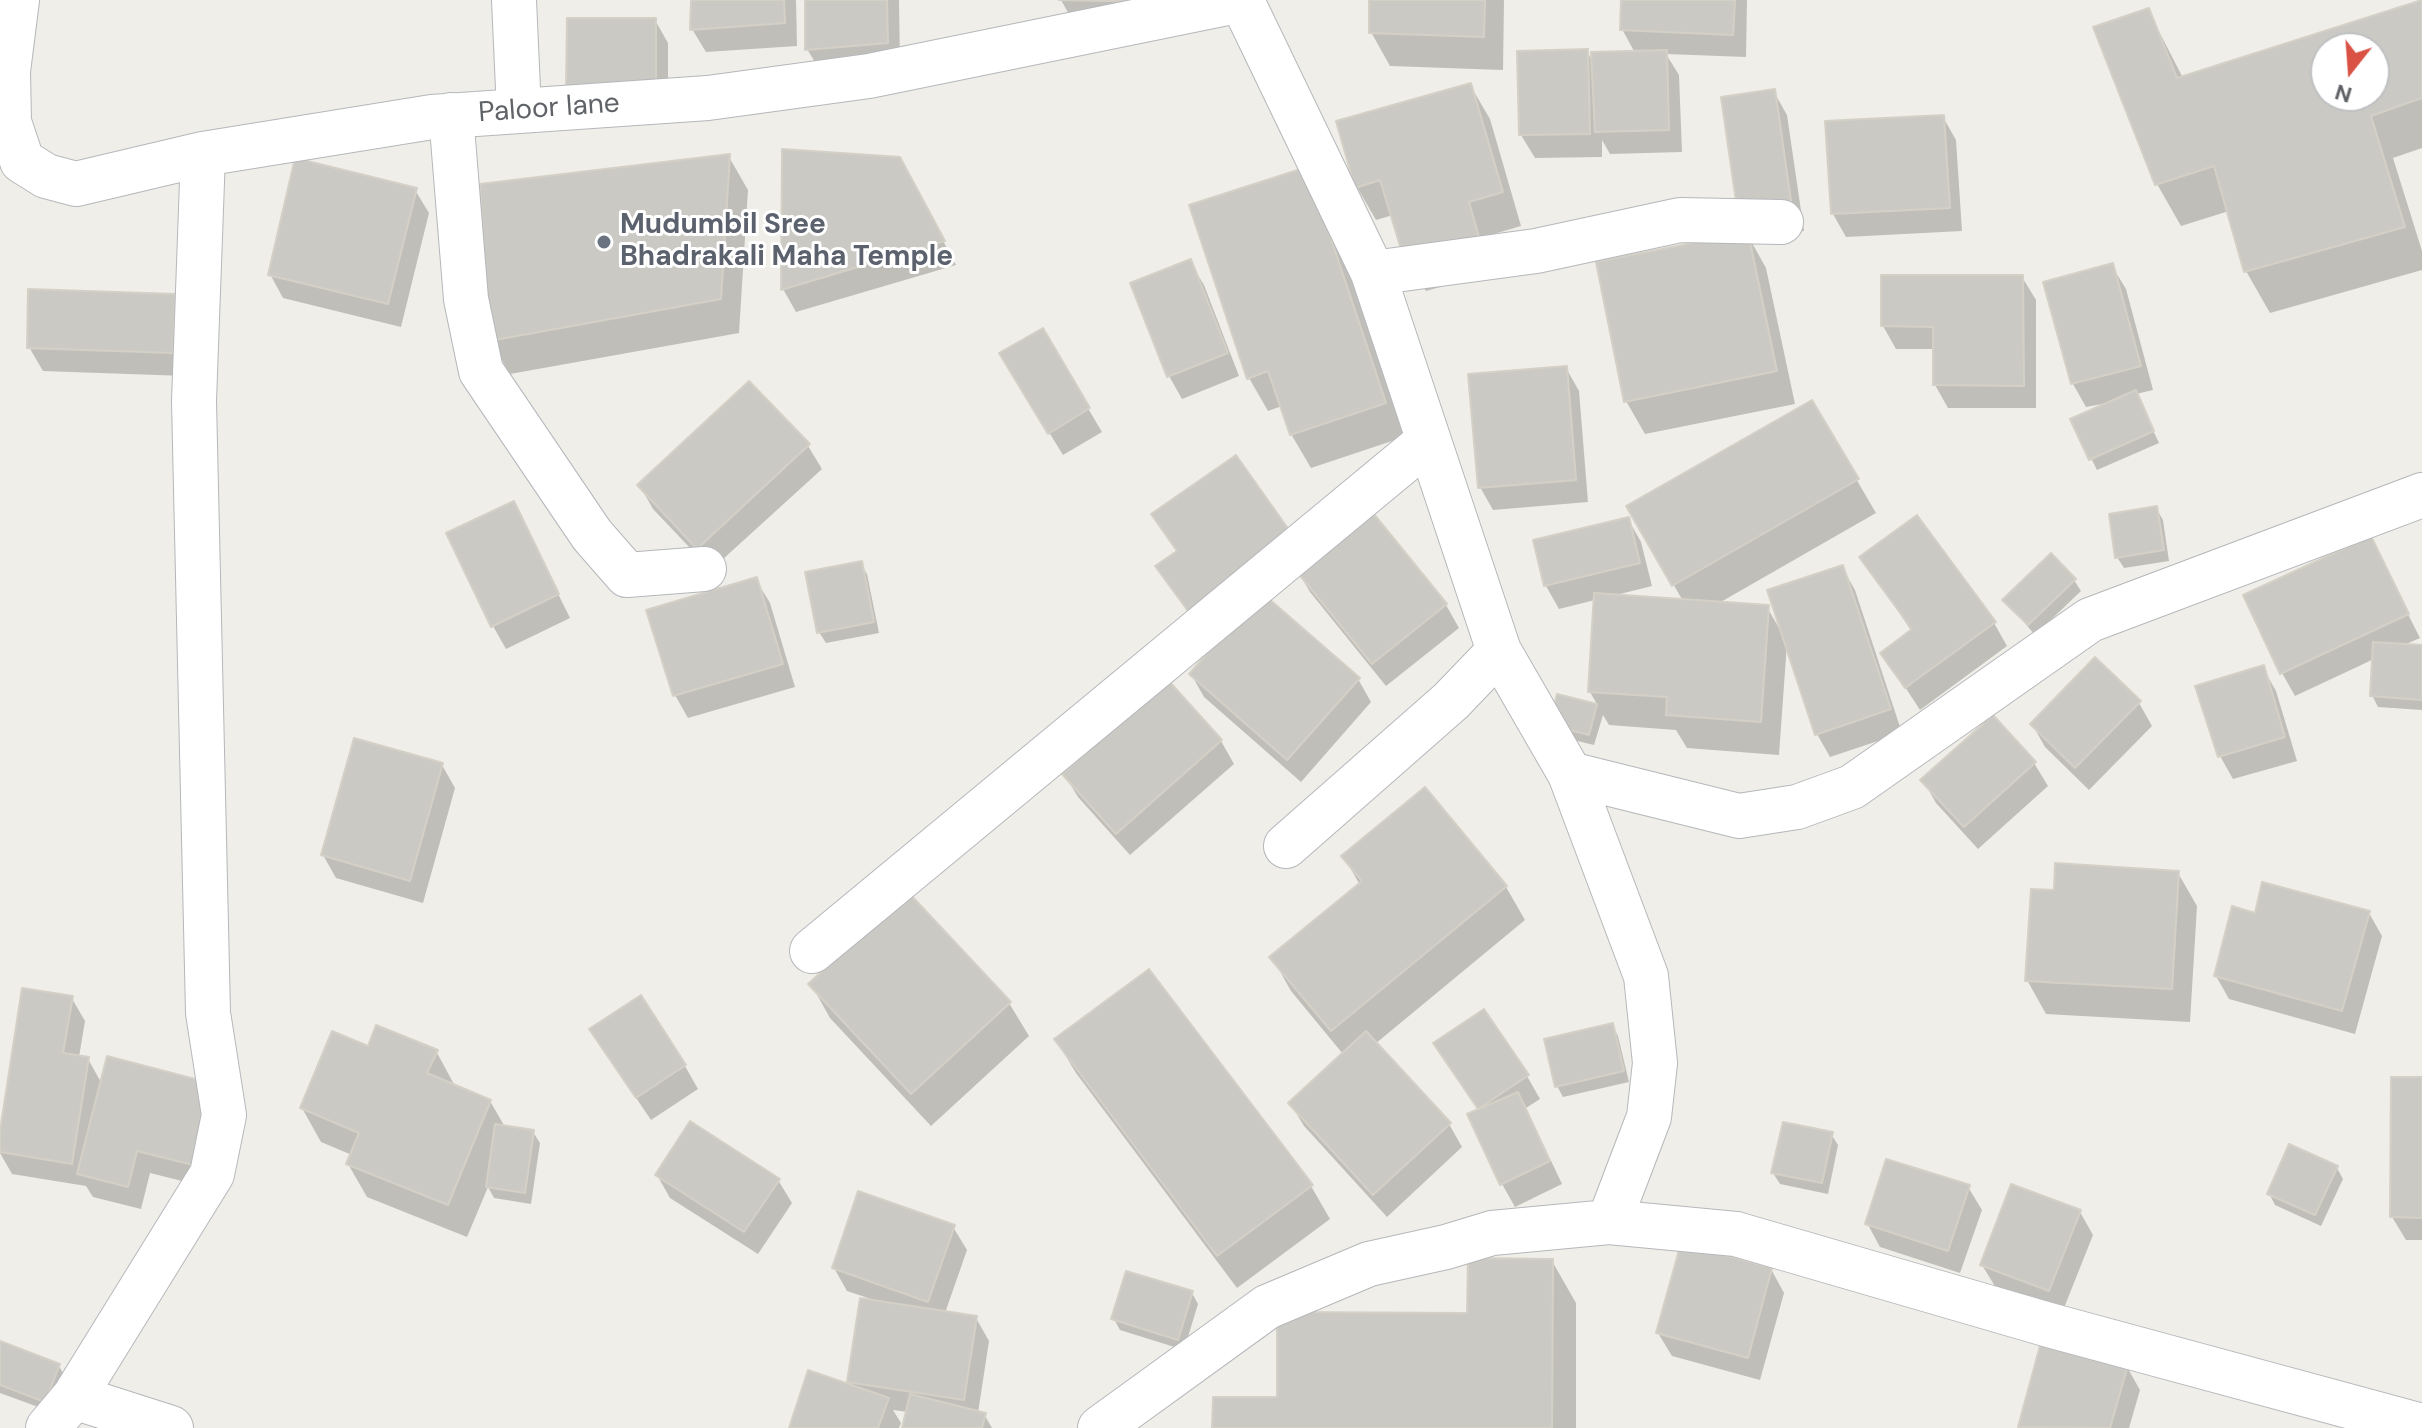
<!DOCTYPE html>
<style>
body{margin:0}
#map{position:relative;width:2422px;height:1428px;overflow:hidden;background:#efeee8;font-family:"DM Sans",sans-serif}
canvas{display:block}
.north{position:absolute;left:2310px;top:32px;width:80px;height:80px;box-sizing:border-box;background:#fff;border:2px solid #bfc0c2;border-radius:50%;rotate:197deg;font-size:22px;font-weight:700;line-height:32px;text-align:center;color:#5f6266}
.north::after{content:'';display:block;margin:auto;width:28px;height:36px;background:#d95244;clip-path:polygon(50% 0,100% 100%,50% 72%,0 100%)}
</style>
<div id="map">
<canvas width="2422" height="1428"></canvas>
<div class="north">N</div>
</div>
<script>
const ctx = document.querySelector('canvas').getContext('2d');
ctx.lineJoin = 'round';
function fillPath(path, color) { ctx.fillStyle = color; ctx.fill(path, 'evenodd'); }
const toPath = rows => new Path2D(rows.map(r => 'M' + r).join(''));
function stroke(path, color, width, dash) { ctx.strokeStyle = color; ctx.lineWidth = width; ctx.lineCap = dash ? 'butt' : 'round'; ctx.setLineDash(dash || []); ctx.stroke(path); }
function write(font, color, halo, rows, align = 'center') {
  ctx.font = font + ' "DM Sans",sans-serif'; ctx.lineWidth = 6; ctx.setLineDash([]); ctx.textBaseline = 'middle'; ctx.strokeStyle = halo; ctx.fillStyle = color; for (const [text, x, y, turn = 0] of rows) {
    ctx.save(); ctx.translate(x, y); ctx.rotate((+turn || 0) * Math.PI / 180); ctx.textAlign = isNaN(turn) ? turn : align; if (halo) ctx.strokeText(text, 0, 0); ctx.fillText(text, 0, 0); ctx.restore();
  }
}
fillPath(toPath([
 [693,0,796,0,797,46,706,52,692,29],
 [807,0,899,0,900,65,821,72,807,49],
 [1061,0,1170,0,1074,23],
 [1371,0,1504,0,1503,70,1390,66,1371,32],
 [1623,0,1747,0,1746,57,1666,54,1679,75,1682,152,1610,154,1602,140,1602,157,1535,158,1521,135,1587,51,1593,63,1635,53,1622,29],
 [2422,1,2422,148,2393,158,2422,251,2422,270,2270,313,2246,271,2229,211,2181,226,2157,184,2148,10,2183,78],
 [2326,48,2374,48,2374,96,2326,96],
 [655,20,668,43,668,112,568,88],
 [1470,85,1490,119,1521,226,1487,236,1497,271,1426,291,1406,258,1393,215,1376,220,1357,187],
 [1774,92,1787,115,1804,231,1754,238],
 [1943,117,1956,140,1962,231,1846,237,1833,214],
 [729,157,748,190,739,333,510,374,491,341],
 [912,183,956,265,796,312,783,289],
 [415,190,429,213,401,327,283,298,270,274],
 [1326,203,1404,437,1311,468,1291,434,1282,406,1268,411,1249,378],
 [1747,234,1766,268,1795,404,1645,434,1626,401],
 [1190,262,1204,285,1239,376,1182,399,1169,376],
 [2112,266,2126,289,2153,390,2136,394,2159,443,2097,470,2072,420,2113,402,2086,407,2073,384,2046,284],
 [2022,277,2036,300,2036,408,1948,408,1935,385,1935,349,1896,349,1883,326],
 [174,296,187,320,185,376,43,371,29,347],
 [1042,331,1102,432,1063,455,1015,377],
 [1566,368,1579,391,1588,502,1493,510,1480,487],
 [749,383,808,446,822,469,711,570,653,509,640,486],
 [1811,402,1876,513,1719,603,1767,607,1779,628,1842,567,1855,590,1902,733,1830,757,1817,734,1787,643,1779,755,1687,748,1676,730,1609,725,1603,715,1594,745,1557,736,1558,696,1598,706,1590,692,1595,600,1559,609,1546,586,1628,519,1641,542,1652,586,1616,595,1683,601,1628,506],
 [513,503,570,618,506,649,493,626],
 [2156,508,2163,520,2169,561,2124,568,2117,557],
 [1154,515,1293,538,1446,605,1459,628,1386,686,1310,592,1296,568,1202,633,1158,567,1178,553],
 [2370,539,2420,638,2404,645,2422,647,2422,710,2378,707,2372,695,2374,659,2295,696,2282,673],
 [1862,557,1994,623,2007,646,1920,710,1883,653,1912,632],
 [860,563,867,574,879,633,826,643,819,632],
 [756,580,770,603,795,687,688,718,675,695],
 [2074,580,2081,591,2035,635,2005,600],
 [2263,668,2276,691,2297,761,2233,779,2220,756],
 [1191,674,1358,679,1371,702,1301,782,1204,697],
 [2139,703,2152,726,2089,790,2045,747,2032,724],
 [1221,741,1234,764,1130,855,1078,797,1064,774],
 [2034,763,2048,786,1978,849,1936,803,1923,780],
 [442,765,455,788,423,903,336,878,323,855],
 [1344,857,1506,887,1525,920,1375,1044,1449,1124,1462,1147,1387,1217,1304,1126,1290,1103,1343,1054,1291,991,1272,957,1360,885],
 [2178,873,2197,906,2190,1022,2046,1014,2027,980,2056,892],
 [2369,913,2382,936,2355,1034,2229,999,2216,976,2256,916],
 [811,984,1009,1003,1029,1036,931,1126,830,1018],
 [71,997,85,1021,79,1057,88,1059,102,1084,212,1086,206,1187,150,1173,141,1209,93,1197,86,1186,12,1174,0,1153,0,1144],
 [1612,1025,1618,1036,1629,1082,1563,1097,1557,1086],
 [1056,1040,1311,1186,1330,1219,1237,1288,1076,1073],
 [1436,1044,1527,1076,1540,1099,1526,1108,1562,1184,1515,1207,1502,1184,1479,1111],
 [369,1048,436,1051,455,1086,490,1101,505,1127,533,1132,540,1143,531,1204,494,1198,488,1187,467,1237,367,1197,348,1164,352,1155,321,1142,302,1108],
 [605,1052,685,1066,698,1089,651,1120],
 [2422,1079,2422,1240,2406,1240,2392,1217],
 [1831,1134,1838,1145,1828,1194,1780,1184,1773,1173],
 [2337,1168,2343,1179,2321,1226,2275,1205,2269,1193],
 [657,1175,778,1180,792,1203,758,1254,670,1198],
 [1968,1187,1982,1210,1960,1273,1880,1247,1867,1223],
 [2080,1212,2093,1235,2062,1313,1996,1288,1982,1265],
 [953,1227,967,1250,945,1313,976,1318,989,1341,978,1413,984,1414,992,1428,904,1428,908,1412,893,1410,901,1423,899,1428,791,1428,852,1388,849,1382,871,1299,847,1291,834,1268],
 [1552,1261,1576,1303,1576,1428,1214,1428,1469,1315],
 [1771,1269,1784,1293,1760,1380,1672,1356,1658,1333],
 [1192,1293,1198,1304,1184,1350,1120,1330,1114,1319],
 [0,1344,59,1366,65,1377,52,1412,0,1393],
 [2042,1344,2127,1367,2140,1390,2129,1428,2020,1428]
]), '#0003');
const building = toPath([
 [691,0,784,0,785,23,690,30,691,0],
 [805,0,887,0,888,43,805,50,805,0],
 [1059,0,1157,0,1157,2,1059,0],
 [1369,0,1485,0,1484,37,1369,33,1369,0],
 [1621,0,1735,0,1733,35,1620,30,1621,0],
 [2422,0,2422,98,2371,116,2405,227,2244,272,2214,166,2155,185,2093,27,2149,8,2177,78,2422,0],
 [2326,48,2374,48,2374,96,2326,96,2326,48],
 [567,18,656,18,656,89,566,88,567,18],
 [1588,49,1590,134,1519,135,1517,51,1588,49],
 [1667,50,1669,130,1595,132,1591,52,1667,50],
 [1471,83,1503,192,1469,202,1479,237,1404,259,1380,180,1355,188,1336,121,1471,83],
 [1775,89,1792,208,1738,215,1721,97,1775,89],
 [1944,115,1950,208,1831,214,1825,121,1944,115],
 [782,149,900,157,945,241,781,290,782,149],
 [730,154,721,299,489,341,480,184,730,154],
 [295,158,417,188,388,304,268,275,295,158],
 [1307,167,1386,403,1290,435,1268,371,1247,379,1189,205,1307,167],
 [1748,232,1777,371,1624,402,1596,262,1748,232],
 [1191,259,1228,353,1167,377,1130,283,1191,259],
 [2113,263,2141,366,2071,384,2043,282,2113,263],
 [1881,275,2023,275,2024,386,1933,385,1933,327,1881,326,1881,275],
 [28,289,175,294,173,353,27,348,28,289],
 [1043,328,1090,408,1048,434,999,353,1043,328],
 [1567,366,1576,480,1478,488,1468,374,1567,366],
 [749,381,810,444,697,549,637,485,749,381],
 [2136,390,2154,431,2089,460,2070,419,2136,390],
 [1812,400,1859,479,1672,586,1626,506,1812,400],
 [1236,455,1294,537,1188,611,1155,566,1177,551,1151,514,1236,455],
 [514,501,559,594,491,627,446,533,514,501],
 [2157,506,2164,550,2115,558,2109,514,2157,506],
 [1369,508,1447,604,1372,664,1294,568,1369,508],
 [1917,515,1996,622,1905,688,1880,653,1912,629,1859,557,1917,515],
 [1629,517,1640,563,1544,586,1533,540,1629,517],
 [2371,536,2409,614,2280,674,2243,595,2371,536],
 [2051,553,2076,579,2028,625,2002,600,2051,553],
 [862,561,874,622,817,633,805,572,862,561],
 [1843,565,1891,709,1815,735,1767,590,1843,565],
 [757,577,783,664,673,696,646,610,757,577],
 [1261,592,1360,678,1287,760,1189,674,1261,592],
 [1594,593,1769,605,1761,722,1666,715,1667,697,1588,692,1594,593],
 [2373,642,2422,645,2422,700,2370,696,2373,642],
 [2095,657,2141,701,2075,768,2030,724,2095,657],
 [2264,665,2285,737,2218,757,2195,686,2264,665],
 [1168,680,1222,740,1116,834,1062,774,1168,680],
 [1557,694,1597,704,1589,735,1549,725,1557,694],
 [1993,715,2036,762,1964,827,1920,780,1993,715],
 [354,738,443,763,410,881,321,855,354,738],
 [1425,787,1507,886,1331,1031,1269,957,1362,881,1341,856,1425,787],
 [2055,863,2179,871,2172,989,2025,981,2031,889,2054,890,2055,863],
 [2262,882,2370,911,2342,1011,2214,976,2232,906,2255,913,2262,882],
 [908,892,1011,1002,911,1094,808,984,908,892],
 [1149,969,1313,1185,1217,1256,1054,1039,1149,969],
 [22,988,73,996,63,1053,89,1057,72,1164,0,1152,0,1131,22,988],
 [641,995,686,1065,636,1098,589,1029,641,995],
 [1484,1009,1529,1075,1478,1109,1433,1043,1484,1009],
 [1613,1023,1624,1071,1555,1087,1544,1039,1613,1023],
 [376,1025,438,1050,427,1073,491,1100,448,1205,346,1164,359,1133,300,1108,332,1031,368,1046,376,1025],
 [1366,1031,1451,1123,1373,1195,1288,1103,1366,1031],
 [107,1056,214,1084,193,1165,137,1151,128,1187,77,1174,107,1056],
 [2391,1077,2422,1077,2422,1218,2390,1217,2391,1077],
 [1518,1092,1550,1161,1500,1185,1467,1114,1518,1092],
 [690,1121,780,1179,744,1232,655,1175,690,1121],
 [1783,1122,1833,1132,1822,1183,1771,1173,1783,1122],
 [495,1124,534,1130,525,1193,486,1187,495,1124],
 [2289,1144,2338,1166,2315,1215,2267,1194,2289,1144],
 [1886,1159,1970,1185,1948,1251,1865,1224,1886,1159],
 [2011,1184,2081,1210,2049,1291,1980,1265,2011,1184],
 [858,1191,955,1225,928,1302,832,1268,858,1191],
 [1681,1243,1772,1268,1748,1358,1656,1333,1681,1243],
 [1468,1258,1553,1259,1552,1428,1212,1428,1213,1397,1277,1397,1277,1312,1467,1313,1468,1258],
 [1126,1271,1193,1291,1178,1340,1111,1319,1126,1271],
 [860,1298,977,1316,964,1400,847,1382,860,1298],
 [0,1341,60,1364,45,1402,0,1385,0,1341],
 [2041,1342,2128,1365,2110,1428,2018,1427,2041,1342],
 [808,1370,889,1398,878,1428,789,1428,808,1370],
 [910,1394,986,1413,982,1428,902,1428,910,1394]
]);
fillPath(building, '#cbc9c4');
stroke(building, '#d4d0c6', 2);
const minor = toPath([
 [17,0,8,71,9,122,22,161,46,176,76,184,203,154,432,117,708,98,869,76,1242,0],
 [514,0,519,111],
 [1242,1,1373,273,1499,651,1570,774,1646,976,1655,1063,1649,1117,1609,1222],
 [451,115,466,299,481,371,592,535,627,575,704,569],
 [1373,273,1536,251,1680,220,1781,222],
 [1570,774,1739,816,1797,807,1852,787,2090,620,2422,495],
 [1286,846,1451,701,1499,651],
 [812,951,1428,441],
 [74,1397,171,1428],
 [48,1428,74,1397,212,1174,224,1115,208,1013,194,401,203,154],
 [1100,1428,1267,1307,1369,1264,1446,1247,1492,1233,1609,1222,1736,1234,2049,1325,2422,1426]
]);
stroke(minor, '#b5b7bb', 46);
stroke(minor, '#fff', 44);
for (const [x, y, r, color] of [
 [604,242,8,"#6b7280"]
]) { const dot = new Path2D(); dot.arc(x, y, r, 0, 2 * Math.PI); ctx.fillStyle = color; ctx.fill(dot); stroke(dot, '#fff', 3); }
write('28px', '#5f6266', '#fff', [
 ["Paloor lane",549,109,-4]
]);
write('bold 28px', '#5b616d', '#fff', [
 ["Mudumbil Sree",620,226],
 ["Bhadrakali Maha Temple",620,258]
], 'left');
</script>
